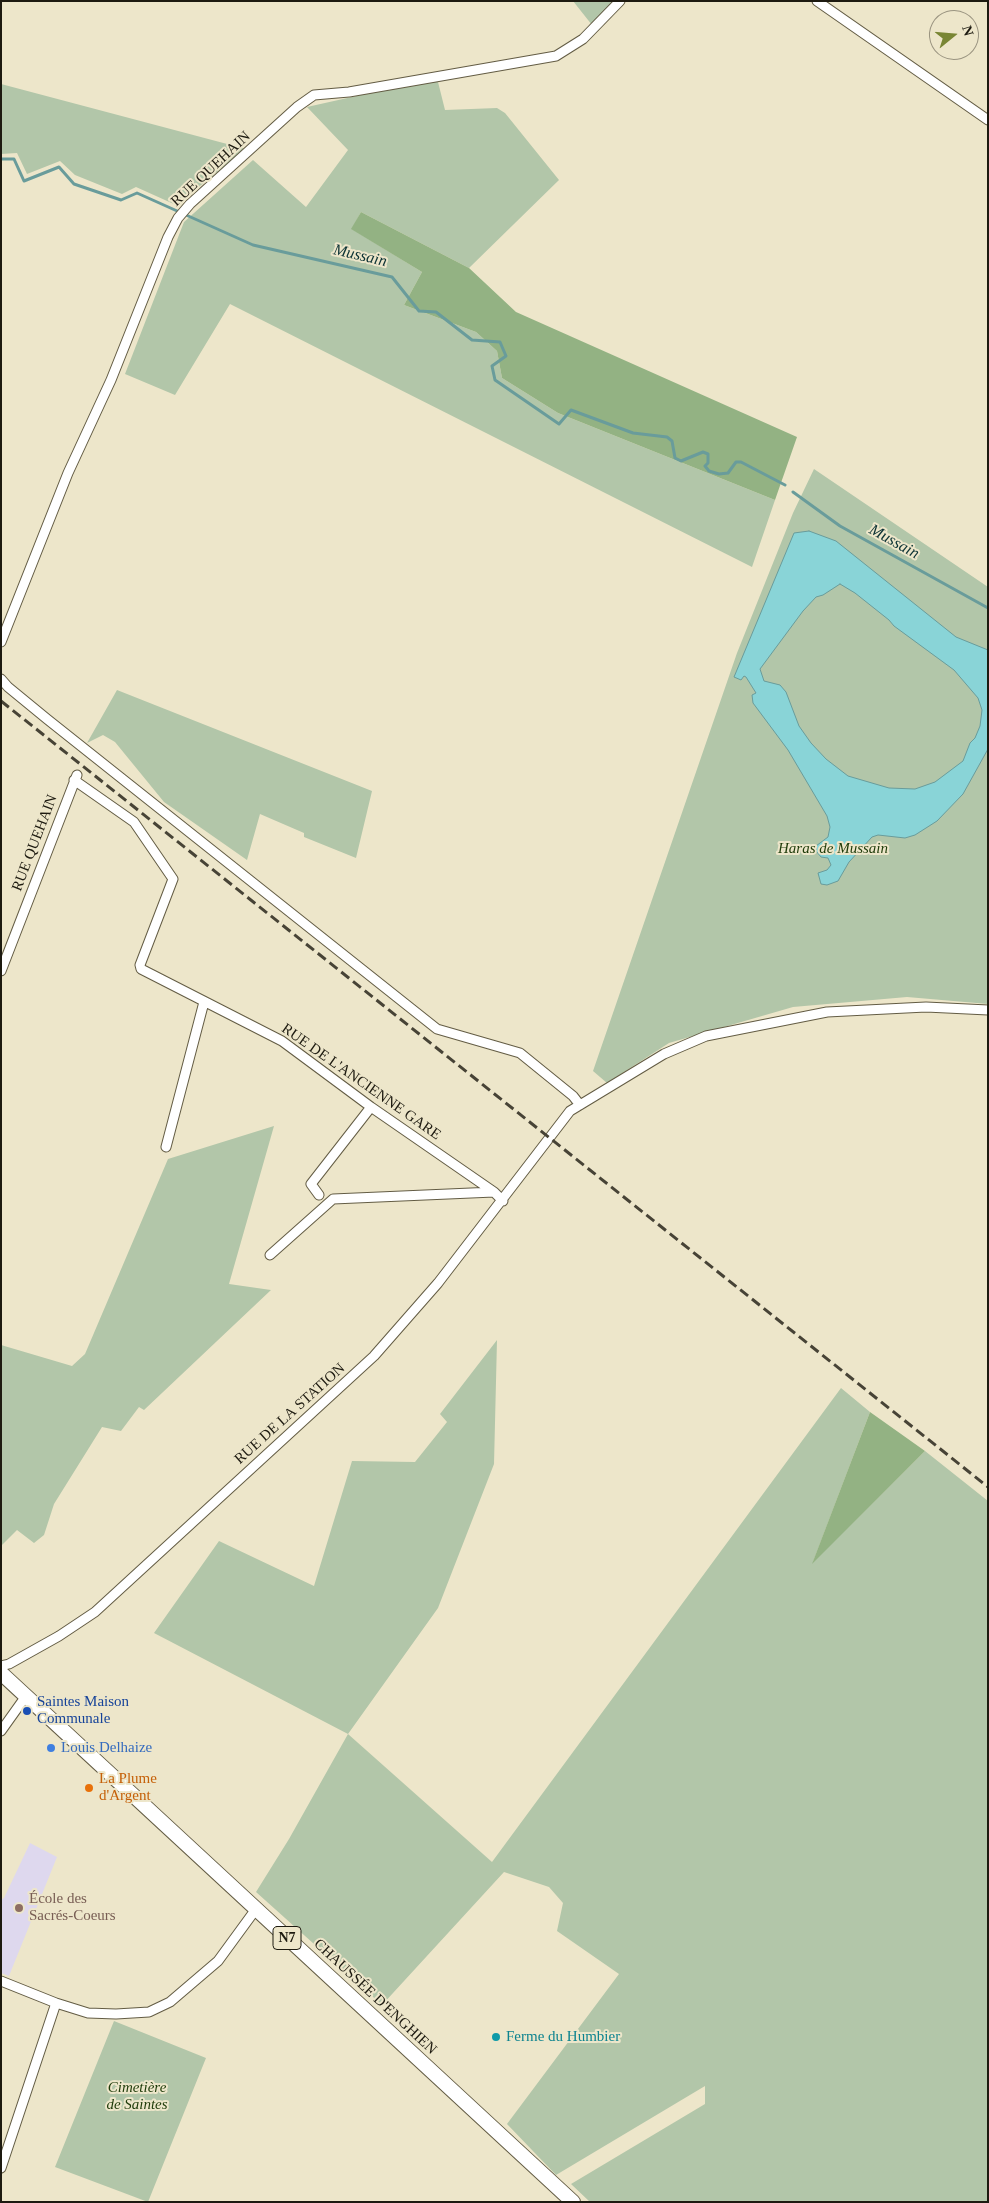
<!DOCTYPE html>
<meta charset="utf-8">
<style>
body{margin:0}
#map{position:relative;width:989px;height:2203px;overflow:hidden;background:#ede6ca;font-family:Georgia,serif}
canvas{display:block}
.frame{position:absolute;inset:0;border:2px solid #1d1a10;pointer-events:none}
.north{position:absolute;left:929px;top:10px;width:50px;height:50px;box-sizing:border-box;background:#ede6ca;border:1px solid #9a9480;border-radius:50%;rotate:73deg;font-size:14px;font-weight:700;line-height:20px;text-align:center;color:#1d1a10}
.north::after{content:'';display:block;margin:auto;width:18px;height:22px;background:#798634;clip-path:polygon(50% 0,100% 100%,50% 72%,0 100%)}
</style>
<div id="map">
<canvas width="989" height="2203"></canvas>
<div class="frame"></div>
<div class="north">N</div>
</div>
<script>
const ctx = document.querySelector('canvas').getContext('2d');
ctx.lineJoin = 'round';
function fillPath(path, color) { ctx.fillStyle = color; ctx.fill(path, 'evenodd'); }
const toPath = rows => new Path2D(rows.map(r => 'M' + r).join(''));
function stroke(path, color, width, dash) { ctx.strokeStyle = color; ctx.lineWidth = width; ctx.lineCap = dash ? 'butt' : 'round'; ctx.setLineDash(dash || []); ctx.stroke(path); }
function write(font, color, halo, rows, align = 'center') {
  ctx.font = font + ' Georgia,serif'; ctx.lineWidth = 4; ctx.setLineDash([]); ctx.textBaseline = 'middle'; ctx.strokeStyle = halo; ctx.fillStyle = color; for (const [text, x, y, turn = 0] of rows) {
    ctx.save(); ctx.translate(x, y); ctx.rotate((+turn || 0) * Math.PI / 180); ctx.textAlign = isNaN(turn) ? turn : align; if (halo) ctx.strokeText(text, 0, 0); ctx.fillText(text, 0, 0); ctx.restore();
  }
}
fillPath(toPath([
 [30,1843,57,1857,9,1976,1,1973,1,1900,4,1898]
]), '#ded8ee');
fillPath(toPath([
 [573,1,615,1,592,25],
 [437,78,445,110,497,108,505,113,559,180,469,268,361,212,352,229,422,272,404,305,476,332,497,351,502,378,558,413,775,500,752,567,230,304,175,395,125,374,184,222,253,160,306,207,348,150,307,107],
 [1,84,246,149,176,205,136,187,122,194,75,175,60,161,27,174,17,153,1,154],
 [814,469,988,587,988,1004,907,997,793,1007,669,1043,607,1083,593,1071,737,653,793,513],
 [117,690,372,791,356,858,304,837,304,833,260,814,247,860,164,802,115,742,103,735,87,743],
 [274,1126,229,1284,271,1290,144,1410,139,1407,121,1431,102,1427,54,1504,44,1535,34,1543,17,1530,1,1546,1,1345,72,1366,85,1354,168,1159],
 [497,1340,494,1464,438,1608,348,1734,492,1862,841,1388,870,1412,813,1562,925,1451,988,1501,988,2202,590,2202,571,2184,705,2104,705,2086,556,2175,507,2124,619,1974,557,1931,563,1903,549,1887,504,1872,382,2005,256,1892,289,1839,348,1734,154,1633,219,1541,314,1586,352,1461,415,1462,447,1422,440,1414],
 [114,2021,206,2058,148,2202,55,2167]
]), '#b2c6a9');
fillPath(toPath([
 [361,212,469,268,516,312,797,437,775,500,558,413,502,378,497,351,476,332,404,305,422,272,351,229],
 [870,1412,925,1451,812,1564]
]), '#93b283');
const water = toPath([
 [809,531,836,541,956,637,988,650,988,749,963,794,937,821,915,835,905,838,878,835,872,837,849,862,838,881,827,885,821,884,818,873,827,870,831,865,828,858,821,857,816,851,816,846,828,837,830,827,827,816,788,750,753,703,752,695,756,693,746,677,744,676,741,680,734,677,794,533,809,531],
 [840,584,855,593,889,620,894,626,954,670,978,698,982,710,980,726,975,738,970,743,963,761,935,782,915,789,889,788,848,776,826,759,811,743,799,726,786,692,780,685,764,681,760,669,803,611,816,597,823,595,840,584]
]);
fillPath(water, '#89d4d7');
stroke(water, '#699c9b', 1);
stroke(toPath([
 [1,159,14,159,24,181,59,167,74,184,121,200,137,193,253,245,392,277,419,311,436,312,472,340,500,342,506,356,492,366,495,380,559,424,571,410,633,433,667,437,672,441,675,458,681,461,703,452,708,454,708,463,705,466,709,471,719,474,728,473,736,462,741,462,785,485],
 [793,492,840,526,988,608]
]), '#699c9b', 3);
const minor = toPath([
 [817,1,988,120],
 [1,642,68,473,111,380,168,237,178,218,190,204,297,107,314,95,349,92,556,56,583,39,620,1],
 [1,679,8,687,47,719,437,1029,520,1053,573,1096,580,1105],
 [74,780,134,822,173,879,140,965,141,969,282,1041,371,1107,494,1192,503,1201],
 [1,971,77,775],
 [166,1147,204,1002],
 [319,1195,311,1184,371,1107],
 [270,1255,333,1199,494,1192],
 [1,1666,9,1664,59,1636,95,1612,374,1356,438,1283,570,1111,664,1054,706,1036,827,1012,926,1007,988,1010],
 [1,1731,26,1696],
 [1,1981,56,2003,88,2013,116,2014,149,2012,170,2002,218,1961,256,1909],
 [1,2168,56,2003]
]);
const primary = toPath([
 [1,1673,573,2202]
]);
stroke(minor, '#635c44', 11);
stroke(primary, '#635c44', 16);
stroke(minor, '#fff', 9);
stroke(primary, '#fff', 14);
stroke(toPath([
 [1,701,988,1487]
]), '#474336', 3, [10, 5]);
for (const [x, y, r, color] of [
 [27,1711,5,"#1a4fb4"],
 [51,1748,5,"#3f7fe0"],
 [89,1788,5,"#e8710a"],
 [19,1908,5,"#8d6e63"],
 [496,2037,5,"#0f9aa8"]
]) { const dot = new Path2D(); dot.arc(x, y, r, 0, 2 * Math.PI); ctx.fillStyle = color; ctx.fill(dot); stroke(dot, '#ede6ca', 2); }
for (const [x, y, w] of [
 [287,1938,28]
]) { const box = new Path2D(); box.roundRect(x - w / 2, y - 11.5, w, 23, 4); ctx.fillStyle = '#ede6ca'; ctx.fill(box); stroke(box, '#1d1a10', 1); }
write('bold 14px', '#1d1a10', null, [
 ["N7",287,1938]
]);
write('15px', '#1d1a10', '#ede6ca', [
 ["RUE QUEHAIN",211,169,-43],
 ["RUE QUEHAIN",35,843,-69],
 ["RUE DE L'ANCIENNE GARE",361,1082,35],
 ["RUE DE LA STATION",290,1414,-42],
 ["CHAUSSÉE D'ENGHIEN",375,1997,43]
]);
write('italic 15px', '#1e3b09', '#ede6ca', [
 ["Haras de Mussain",833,849],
 ["Cimetière",137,2088],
 ["de Saintes",137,2105]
]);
write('15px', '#164399', '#ede6ca', [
 ["Saintes Maison",37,1702],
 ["Communale",37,1719]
], 'left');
write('15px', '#366cbe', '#ede6ca', [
 ["Louis Delhaize",61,1748]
], 'left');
write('15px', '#c56008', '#ede6ca', [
 ["La Plume",99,1779],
 ["d'Argent",99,1796]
], 'left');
write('15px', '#785e54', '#ede6ca', [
 ["École des",29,1899],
 ["Sacrés-Coeurs",29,1916]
], 'left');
write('15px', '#0d838f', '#ede6ca', [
 ["Ferme du Humbier",506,2037]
], 'left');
write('italic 16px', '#0d3335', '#ede6ca', [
 ["Mussain",360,256,13],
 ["Mussain",894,542,29]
]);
</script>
